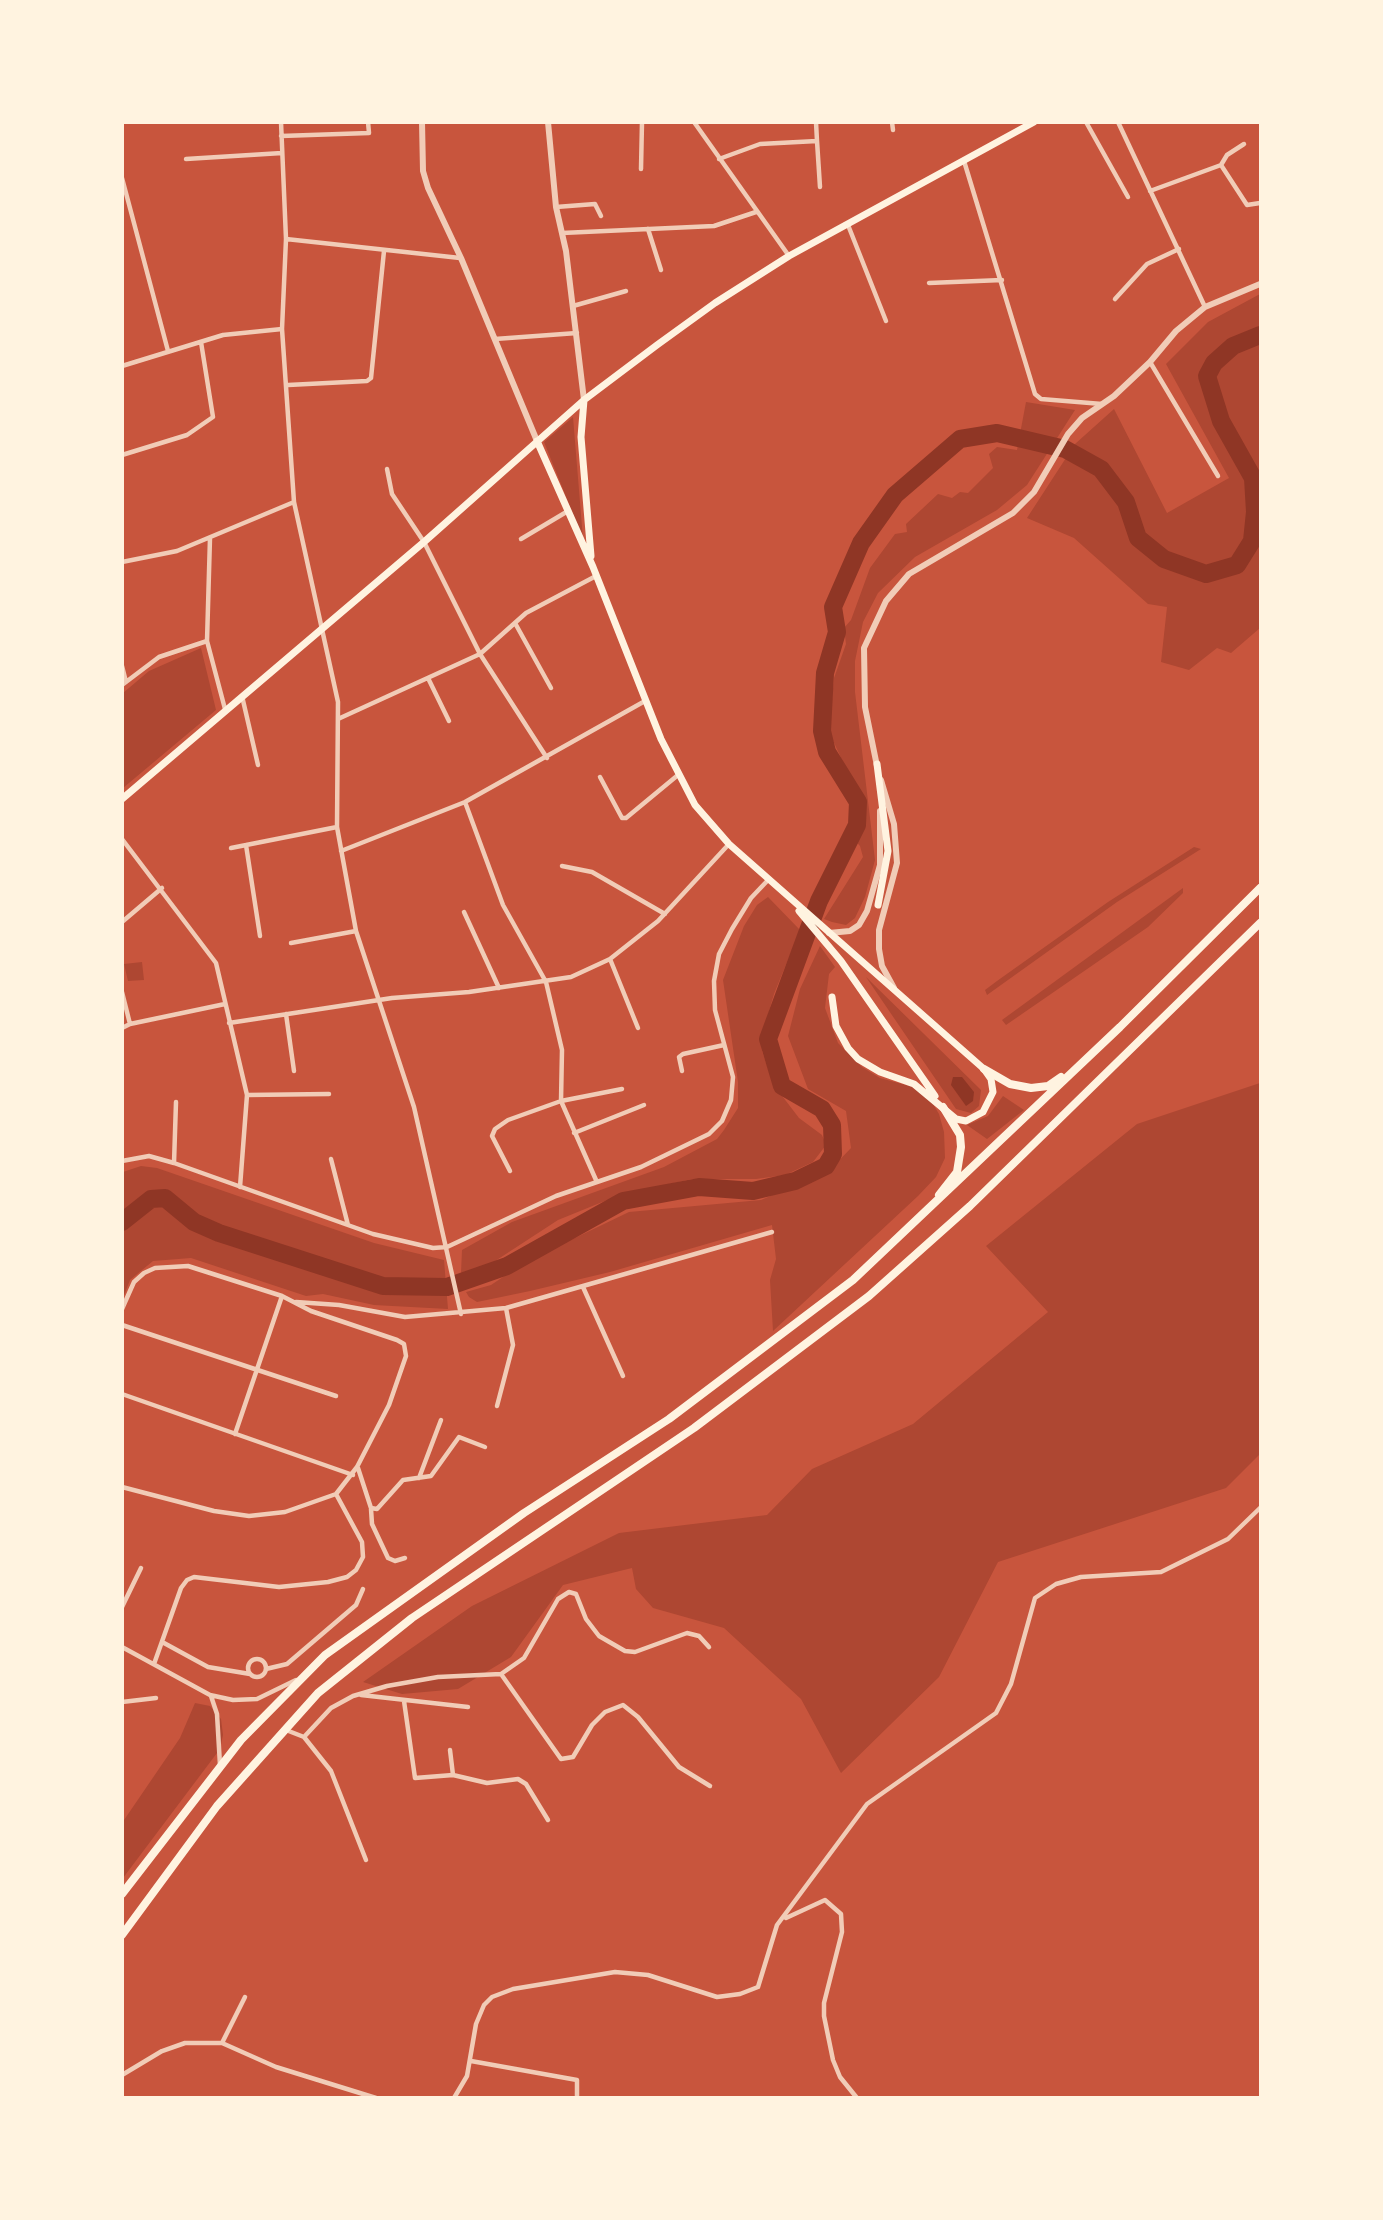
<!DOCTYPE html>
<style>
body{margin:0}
#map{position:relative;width:1383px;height:2220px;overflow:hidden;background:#c8553d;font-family:"IBM Plex Serif",serif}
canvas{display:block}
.frame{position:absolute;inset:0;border:124px solid #fff3e0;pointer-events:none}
</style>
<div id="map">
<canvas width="1383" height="2220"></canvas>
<div class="frame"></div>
</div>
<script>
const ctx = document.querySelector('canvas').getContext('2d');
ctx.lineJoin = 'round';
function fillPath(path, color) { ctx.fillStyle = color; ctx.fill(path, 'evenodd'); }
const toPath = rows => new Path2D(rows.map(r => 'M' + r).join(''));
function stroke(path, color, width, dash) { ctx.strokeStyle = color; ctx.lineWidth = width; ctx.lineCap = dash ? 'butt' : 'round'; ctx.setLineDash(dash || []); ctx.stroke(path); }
fillPath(toPath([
 [1260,294,1260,628,1231,653,1217,648,1189,670,1161,662,1167,607,1148,604,1074,538,1027,518,1075,444,1114,409,1167,513,1229,478,1166,364,1208,322],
 [1026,402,1075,410,1027,485,997,510,915,557,878,593,863,622,855,661,855,692,875,860,865,897,855,918,846,925,832,922,824,919,863,857,860,846,847,832,856,790,829,732,834,678,846,644,844,628,851,620,870,568,895,534,907,532,906,524,938,494,952,498,960,492,968,493,993,468,989,454,997,447,1017,450],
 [573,417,583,539,544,442],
 [201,648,216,710,123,788,123,693,149,671],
 [1194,847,1201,849,1117,902,987,995,985,990,997,981,1108,902],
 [1183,888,1183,893,1148,927,1006,1025,1002,1020],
 [768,897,800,930,774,994,761,1039,762,1051,773,1084,799,1118,822,1135,826,1145,813,1162,785,1175,756,1179,692,1179,622,1194,558,1220,489,1265,461,1273,462,1250,512,1222,664,1167,717,1139,724,1130,738,1108,738,1082,723,980,744,926,757,905],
 [820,946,835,967,829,974,825,1008,838,1043,862,1067,880,1078,913,1087,930,1099,939,1114,944,1132,945,1158,936,1177,918,1196,773,1331,770,1280,776,1259,772,1225,610,1272,530,1291,477,1302,469,1297,466,1292,491,1285,527,1261,629,1212,761,1200,829,1171,851,1148,846,1111,808,1089,788,1036,800,989],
 [142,962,144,980,128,981,124,964],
 [866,977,981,1090,979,1106,971,1113,956,1109],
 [1260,1083,1260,1454,1226,1488,998,1562,939,1677,841,1773,801,1699,724,1628,653,1608,636,1589,632,1568,563,1585,511,1657,458,1689,402,1694,363,1682,472,1606,619,1533,767,1515,812,1469,913,1424,1048,1312,986,1246,1137,1124],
 [1003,1096,1024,1110,987,1139,967,1125,988,1116],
 [141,1166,157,1168,374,1243,444,1260,448,1309,374,1305,323,1294,306,1296,191,1258,153,1261,130,1280,123,1298,123,1172],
 [195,1703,210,1706,221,1719,223,1735,220,1749,123,1878,122,1823,180,1738]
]), '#ae4732');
fillPath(toPath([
 [953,1077,962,1077,974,1092,973,1101,966,1106,951,1085]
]), '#8f3625');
stroke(toPath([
 [122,1222,151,1199,165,1198,194,1222,219,1233,383,1286,447,1287,507,1266,623,1201,699,1187,753,1191,795,1181,826,1166,833,1154,832,1125,822,1109,782,1086,768,1039,819,901,857,825,858,802,827,752,822,731,825,673,837,632,833,607,861,543,895,495,960,439,997,433,1065,449,1101,469,1126,502,1138,538,1164,559,1206,574,1237,565,1252,541,1255,512,1253,478,1221,421,1207,376,1214,363,1233,346,1260,335]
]), '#8f3625', 18);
stroke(toPath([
 [281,122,286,239,282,329,294,502,338,702,337,827,356,931,414,1107,461,1314],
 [694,122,789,256],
 [892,122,893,130],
 [1086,122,1128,197],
 [1118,122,1205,307],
 [281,136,369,133,368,122],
 [817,141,820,187],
 [186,159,282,153],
 [719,159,760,144,817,141,816,122],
 [964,161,1035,394,1041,399,1102,404],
 [1221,165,1227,155,1244,144],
 [641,169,642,122],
 [122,178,168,351],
 [1150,191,1221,165,1247,205,1260,203],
 [556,207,595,204,601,216],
 [848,225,886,321],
 [648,229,661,270],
 [562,233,714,226,756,212],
 [286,239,460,258],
 [929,283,1002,280],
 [1115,299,1147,264,1179,249],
 [573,306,626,291],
 [495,339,577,333],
 [1150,362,1218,476],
 [122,366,223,335,282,329],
 [288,385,367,381,371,378,384,251],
 [122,455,187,435,213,417,201,342],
 [387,469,392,494,424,542,480,654,547,758],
 [210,538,207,641,225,709],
 [521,539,568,511],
 [122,562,177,551,294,502],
 [515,623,551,688],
 [122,666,126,682],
 [428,678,449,721],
 [122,685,159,657,207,641],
 [242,696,258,765],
 [338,719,480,654,526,613,596,576],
 [600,777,622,818,626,818,678,775],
 [465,802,503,905,546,982,562,1050,561,1101,596,1180],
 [122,839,216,963,247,1095,240,1187],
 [246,845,260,936],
 [231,848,337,827],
 [341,851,465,802,645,701],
 [562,866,592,872,665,914],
 [464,912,499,988],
 [122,922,162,888],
 [291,943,356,931],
 [610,959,638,1028],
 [122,992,130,1024],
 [286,1014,294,1071],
 [229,1023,392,998,469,992,571,977,610,959,658,921,729,844],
 [122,1028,130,1024,225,1004],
 [682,1071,679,1057,683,1054,724,1045],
 [247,1095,329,1094],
 [574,1133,644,1105],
 [331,1159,348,1225],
 [122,1161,149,1156,174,1163,373,1234,433,1248,447,1247,556,1196,641,1167,709,1134,722,1121,731,1100,733,1077,715,1010,714,981,719,954,732,929,751,898,769,879],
 [174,1163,176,1102],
 [510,1171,492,1136,495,1129,508,1120,561,1101,622,1089],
 [583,1287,623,1376],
 [296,1302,339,1305,405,1317,506,1308,772,1232],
 [122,1309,134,1282,144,1273,155,1268,188,1266,282,1296,311,1311,397,1340,404,1344,406,1356,389,1405,357,1467,336,1494,285,1512,249,1516,214,1511,122,1487],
 [122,1325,336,1396],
 [122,1394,353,1475],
 [497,1406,513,1345,506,1308],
 [235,1434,282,1296],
 [358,1468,371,1508,377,1509,403,1480,431,1476,459,1437,485,1447],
 [419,1478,441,1420],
 [371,1509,372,1524,388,1558,395,1561,405,1558],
 [122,1607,141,1568],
 [164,1643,208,1667,250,1674],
 [122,1647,210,1695,233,1700,257,1699,296,1680],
 '248 1668a9 9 0 1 1 18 0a9 9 0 1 1-18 0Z',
 [154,1664,181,1588,187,1580,194,1577,279,1587,328,1582,347,1577,356,1570,363,1557,362,1542,336,1494],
 [266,1669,287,1664,356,1605,363,1589],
 [501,1674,561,1759,573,1757,592,1725,605,1712,623,1705,638,1717,679,1767,710,1786],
 [361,1695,468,1707],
 [211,1696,217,1714,220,1765],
 [404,1701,415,1778,453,1775,487,1783,518,1779,526,1784,548,1820],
 [122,1702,156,1698],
 [286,1730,304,1737,331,1708,353,1696,387,1686,438,1677,501,1674,524,1658,558,1599,569,1592,576,1594,586,1619,599,1636,625,1651,635,1652,687,1633,699,1636,709,1647],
 [304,1737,331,1771,366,1860],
 [450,1750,453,1775],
 [786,1918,825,1900,841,1914,842,1932,824,2003,824,2016,833,2060,840,2077,857,2098],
 [222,2043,245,1997],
 [471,2061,577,2080,577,2098],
 [122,2075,162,2051,185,2043,222,2043,276,2067,376,2098],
 [454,2098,467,2076,476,2024,484,2005,492,1997,513,1989,615,1972,648,1975,717,1997,740,1994,758,1987,777,1925,867,1804,996,1713,1011,1684,1035,1598,1056,1584,1081,1577,1161,1572,1228,1539,1260,1508]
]), '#f1ccb7', 4.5);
stroke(toPath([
 [422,122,423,171,428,188,461,258,537,441],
 [548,122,556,207,566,251,584,400],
 [877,766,865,707,864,648,886,601,909,574,1013,513,1034,492,1068,434,1082,418,1114,396,1150,362,1176,331,1205,307,1260,284],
 [881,780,894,824,897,863,879,930,879,949,882,966,894,988],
 [829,933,850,931,859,925,867,911,880,865,880,811]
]), '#f1ccb7', 6);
stroke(toPath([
 [584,400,581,437,591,556],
 [537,441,593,567,661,739,695,805,729,844,984,1069,991,1079,993,1092,983,1112,966,1121,956,1119,914,1084,880,1072,858,1059,848,1048,836,1026,832,997],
 [877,764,888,851,878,905],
 [122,799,424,542,584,400,657,345,715,303,789,256,1034,122],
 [799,911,841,961,935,1096]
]), '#fff3e0', 7);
stroke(toPath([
 [984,1069,1010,1084,1031,1088,1048,1086,1061,1077],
 [939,1195,957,1172,961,1147,960,1135,943,1107],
 [122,1894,241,1740,325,1655,524,1513,669,1419,853,1280,1120,1027,1260,888],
 [122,1935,217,1806,318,1693,412,1618,694,1428,869,1296,970,1206,1260,923]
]), '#fff3e0', 8);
</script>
